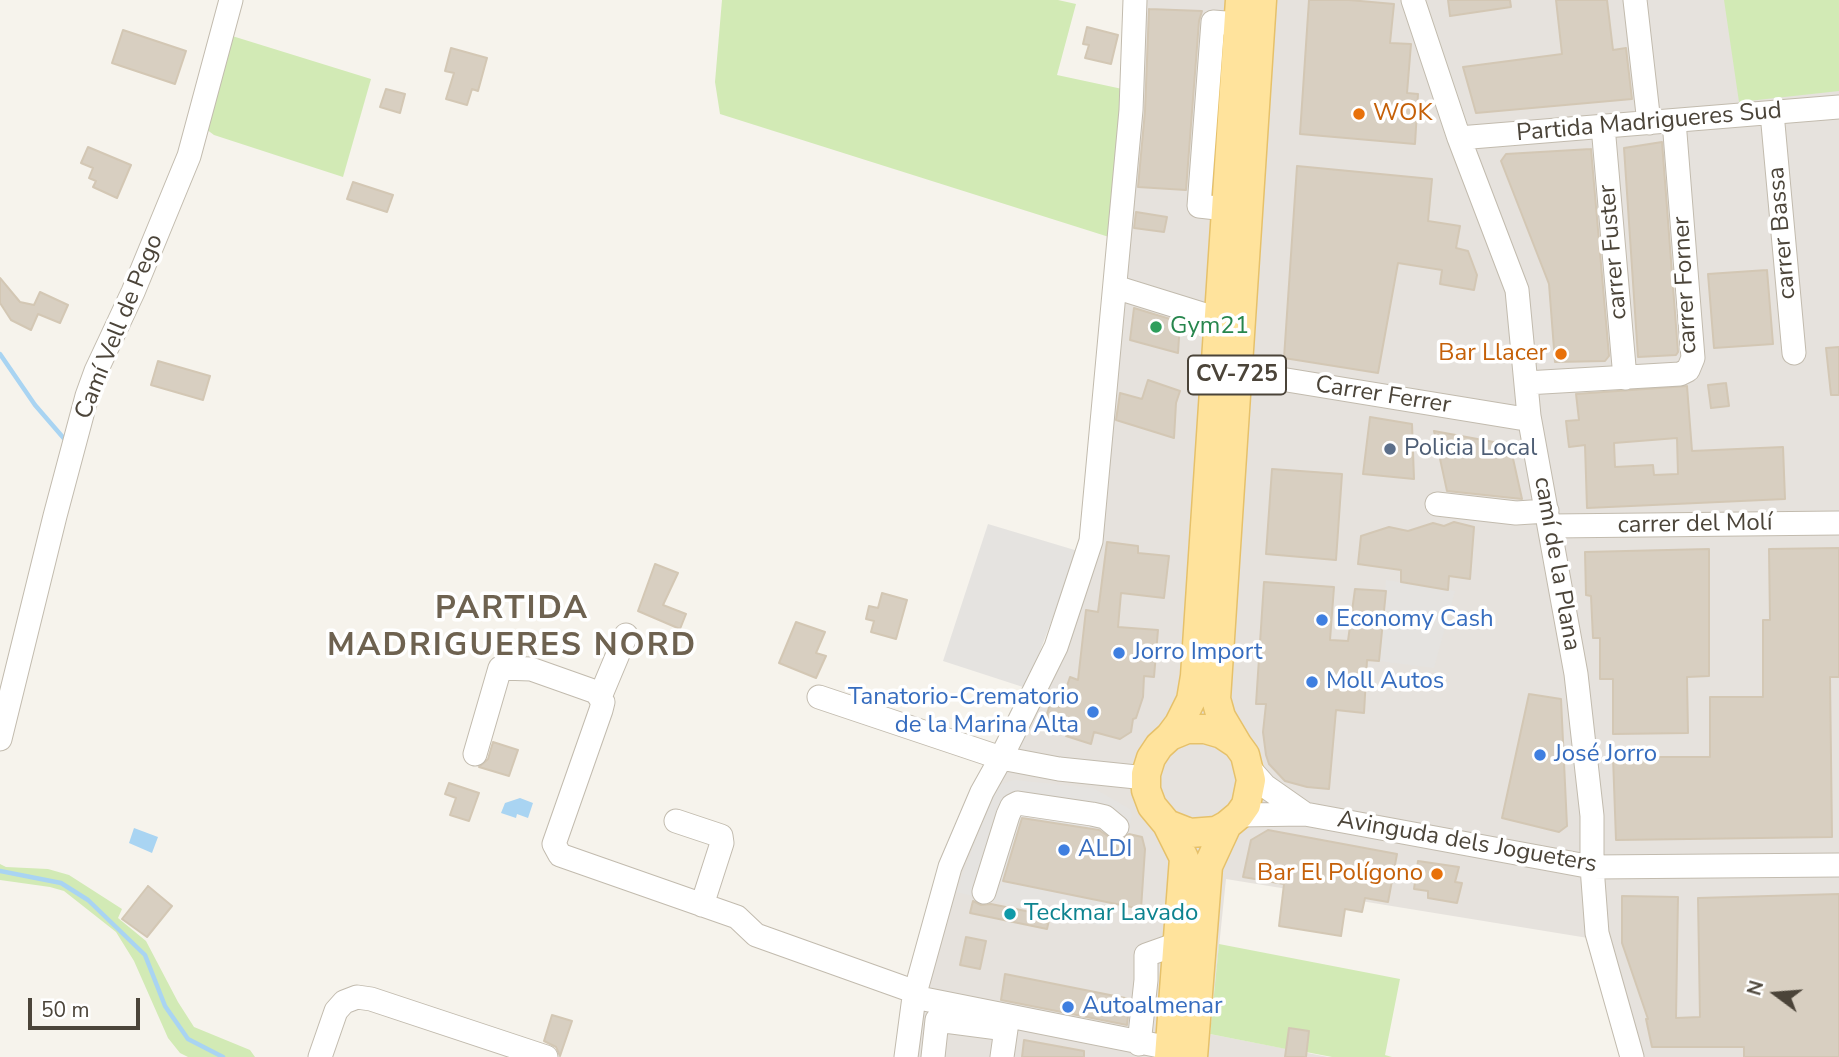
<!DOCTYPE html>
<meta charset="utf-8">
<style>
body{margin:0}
#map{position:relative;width:1839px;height:1057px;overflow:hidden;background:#f6f3ec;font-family:"Nunito Sans",sans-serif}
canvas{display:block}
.north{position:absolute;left:1741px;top:959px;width:70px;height:70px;-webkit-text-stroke:5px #fff;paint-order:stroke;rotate:286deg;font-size:19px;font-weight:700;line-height:28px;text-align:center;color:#4b4439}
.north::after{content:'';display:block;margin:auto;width:24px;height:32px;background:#4b4439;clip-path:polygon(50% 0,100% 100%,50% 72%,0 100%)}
.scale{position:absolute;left:28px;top:998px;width:112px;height:32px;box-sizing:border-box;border:4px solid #4b4439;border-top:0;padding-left:9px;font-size:21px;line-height:24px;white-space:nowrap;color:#4b4439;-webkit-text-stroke:5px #fff;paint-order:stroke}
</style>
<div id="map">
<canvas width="1839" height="1057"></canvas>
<div class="north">N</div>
<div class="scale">50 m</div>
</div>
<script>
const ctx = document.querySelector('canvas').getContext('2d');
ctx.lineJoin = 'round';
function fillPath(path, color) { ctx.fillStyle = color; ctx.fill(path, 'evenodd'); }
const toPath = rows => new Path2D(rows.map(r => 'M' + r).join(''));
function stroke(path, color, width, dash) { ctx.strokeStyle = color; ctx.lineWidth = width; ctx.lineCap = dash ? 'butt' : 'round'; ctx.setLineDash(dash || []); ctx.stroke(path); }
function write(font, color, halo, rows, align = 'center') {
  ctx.font = font + ' "Nunito Sans",sans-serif'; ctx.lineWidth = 7; ctx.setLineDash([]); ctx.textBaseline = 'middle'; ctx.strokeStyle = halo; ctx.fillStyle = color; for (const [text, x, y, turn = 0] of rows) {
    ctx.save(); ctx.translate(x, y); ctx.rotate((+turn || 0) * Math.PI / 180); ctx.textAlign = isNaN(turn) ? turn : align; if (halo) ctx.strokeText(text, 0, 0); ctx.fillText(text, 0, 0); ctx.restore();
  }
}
fillPath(toPath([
 [1128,0,1839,0,1839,1057,1632,1057,1588,938,1226,879,1210,1034,1328,1057,916,1057,925,991,944,914,1005,761,1078,551,1109,237]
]), '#e6e2dd');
fillPath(toPath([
 [722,0,1058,0,1076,4,1057,75,1127,90,1109,237,720,114,715,82],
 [1724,0,1839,0,1839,91,1739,102],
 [229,35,371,79,343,177,214,135,202,126],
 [0,864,6,867,48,869,69,875,122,909,118,918,146,941,178,1002,194,1027,250,1050,255,1057,188,1057,180,1053,168,1038,134,961,116,932,64,891,50,887,0,880],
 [1219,944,1400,979,1385,1055,1392,1057,1332,1057,1306,1052,1309,1031,1290,1029,1286,1049,1210,1034]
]), '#d2eab5');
fillPath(toPath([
 [988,524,1078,551,1026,688,943,661],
 [1386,580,1455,591,1434,668,1379,661],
 [1014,780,1093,788,1130,809,1132,815,1106,927,956,892,995,790,1001,784]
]), '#e5e3e0');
fillPath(toPath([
 [520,798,533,803,528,818,517,814,516,818,501,813,505,803],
 [134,828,158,837,152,853,129,843]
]), '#a9d4f2');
stroke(toPath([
 [0,354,35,405,67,442],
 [0,871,61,883,88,900,145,955,165,1006,188,1039,223,1057]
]), '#a9d4f2', 4.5);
const building = toPath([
 [1309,0,1349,0,1394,4,1390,43,1411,44,1407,93,1418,94,1415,144,1300,134,1309,0],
 [1448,0,1510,0,1511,7,1450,16,1448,0],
 [1556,0,1607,0,1613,50,1626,48,1632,99,1476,113,1463,67,1562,54,1556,0],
 [1149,9,1202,11,1199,21,1186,190,1138,187,1145,111,1149,9],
 [1087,27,1118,35,1111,64,1085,58,1089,45,1083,44,1087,27],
 [123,30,186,51,175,84,112,63,123,30],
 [451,48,487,58,478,91,472,89,467,105,446,99,454,73,445,71,451,48],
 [386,89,405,94,400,113,380,107,386,89],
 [1662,142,1678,352,1676,355,1638,357,1624,148,1662,142],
 [88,147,131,165,117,198,93,187,96,181,89,178,93,168,81,163,88,147],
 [1591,149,1609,356,1605,361,1555,362,1549,284,1501,161,1506,154,1591,149],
 [1297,166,1432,179,1428,221,1460,226,1456,248,1468,251,1477,275,1474,290,1440,284,1442,270,1398,263,1378,373,1284,358,1297,166],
 [353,182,393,195,387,212,347,199,353,182],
 [1136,212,1167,217,1164,232,1134,228,1136,212],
 [1767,270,1773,344,1714,348,1708,274,1767,270],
 [0,278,20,302,34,305,40,292,68,305,60,323,38,314,31,330,11,320,0,303,0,278],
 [1134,308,1180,322,1178,353,1130,340,1134,308],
 [1839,347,1839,395,1831,395,1826,348,1839,347],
 [158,361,210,376,203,400,151,385,158,361],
 [1148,380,1180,391,1176,403,1174,438,1116,420,1120,393,1142,399,1148,380],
 [1726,383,1729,406,1711,408,1708,385,1726,383],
 [1687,386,1692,451,1783,447,1785,499,1587,508,1585,445,1569,447,1566,421,1579,420,1576,394,1687,386],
 [1677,438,1678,474,1654,475,1653,465,1615,467,1614,443,1677,438],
 [1370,417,1412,424,1414,479,1363,474,1370,417],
 [1434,431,1510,445,1522,499,1447,491,1434,431],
 [1272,469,1342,474,1336,560,1266,554,1272,469],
 [1454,522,1474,527,1470,579,1449,576,1448,590,1401,582,1401,570,1358,564,1361,536,1389,527,1408,531,1433,523,1444,526,1454,522],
 [1107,542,1138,546,1138,553,1169,556,1164,598,1121,593,1118,627,1158,630,1154,677,1144,676,1143,697,1136,718,1133,719,1131,732,1120,739,1094,732,1091,744,1066,736,1068,732,1044,724,1050,704,1060,707,1070,677,1078,680,1086,610,1098,612,1107,542],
 [1839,548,1839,677,1830,677,1832,837,1616,840,1613,757,1710,757,1710,697,1763,697,1763,620,1770,620,1769,549,1839,548],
 [1709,549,1709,676,1687,677,1688,733,1613,734,1613,679,1600,679,1600,638,1593,638,1591,596,1586,595,1585,552,1709,549],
 [655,564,678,573,663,605,686,614,680,629,638,611,655,564],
 [1264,582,1334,587,1330,640,1348,641,1355,589,1386,591,1379,661,1367,660,1364,713,1336,710,1329,789,1307,787,1285,781,1269,764,1266,755,1263,732,1266,704,1256,704,1264,582],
 [882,593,907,600,896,639,871,632,874,621,866,619,869,606,878,608,882,593],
 [796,622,825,632,816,653,826,656,816,678,779,663,796,622],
 [1529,694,1561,699,1567,826,1559,832,1502,818,1529,694],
 [493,742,518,750,509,776,479,767,488,759,493,742],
 [449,783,479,793,469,821,450,815,456,798,445,794,449,783],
 [1022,818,1099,830,1115,841,1122,840,1129,834,1142,837,1145,849,1141,909,1003,881,1022,818],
 [1268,830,1397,854,1388,902,1365,898,1362,912,1345,909,1341,936,1279,926,1284,884,1243,877,1251,840,1268,830],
 [1418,861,1459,867,1455,882,1462,883,1457,903,1428,898,1428,891,1414,889,1418,861],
 [148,886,172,906,147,937,122,919,148,886],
 [1839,894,1839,1057,1744,1057,1744,1047,1652,1047,1646,1019,1648,1019,1622,943,1622,896,1678,897,1676,1018,1700,1017,1698,898,1839,894],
 [973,901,981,905,991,904,1050,916,1047,929,970,913,973,901],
 [966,937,986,941,980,969,960,965,966,937],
 [1005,974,1130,999,1127,1025,1001,1000,1005,974],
 [552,1015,572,1021,560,1056,556,1047,544,1041,552,1015],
 [1289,1028,1309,1031,1306,1057,1285,1057,1289,1028],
 [1024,1040,1084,1051,1084,1057,1022,1057,1024,1040]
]);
fillPath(building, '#d8cfc1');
stroke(building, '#d3c7b4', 2);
const minor = toPath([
 [1413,0,1459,138,1517,290,1529,416,1576,674,1592,816,1592,867,1597,933,1632,1057],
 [1635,0,1649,123],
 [1772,113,1794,353],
 [1603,126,1625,378],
 [1459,138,1839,107],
 [1226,209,1199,206,1213,22,1239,24],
 [1115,287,1218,319],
 [1238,372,1519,418,1529,416],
 [1526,383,1680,374,1688,370,1693,358,1674,121],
 [1437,504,1516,513,1547,511],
 [1551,526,1839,523],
 [600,697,626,635],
 [819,697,1001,758,1059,769,1146,778],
 [0,739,55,516,87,396,96,371,133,292,189,156,231,0],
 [475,754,500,668,531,669,596,692,603,702,601,710,554,844,560,855,737,917,756,935,910,990,914,997,1170,1048],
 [1249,768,1265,786,1305,814],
 [1239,815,1305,814,1592,867,1839,865],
 [676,821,721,836,722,843,702,905],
 [984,892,1008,815,1012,806,1018,803,1092,814,1105,817,1117,827],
 [1139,1044,1146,980,1146,955,1177,944],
 [320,1057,336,1011,344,1002,357,997,371,999,546,1057],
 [906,1057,914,997,950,867,982,792,1001,758,1056,647,1091,541,1131,110,1135,0],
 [933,1057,937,1020,1006,1029,1002,1057]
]);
const major = toPath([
 [1170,736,1179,724,1191,700,1195,676,1240,0],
 [1237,744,1221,717,1216,699,1262,0],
 [1167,824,1184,858,1169,1057],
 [1193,1057,1208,866,1227,825,1239,815,1246,805,1251,780,1245,755,1237,744,1222,734,1205,729,1187,729,1170,736,1159,746,1151,758,1146,774,1146,790,1152,806,1167,824,1190,833,1216,831,1227,825]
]);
stroke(minor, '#c2bbae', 25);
stroke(major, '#e6c16a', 31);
stroke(minor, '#fff', 23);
stroke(major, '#ffe39c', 28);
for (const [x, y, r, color] of [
 [1359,114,7,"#e8710a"],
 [1156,327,7,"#2e9e5b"],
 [1561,354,7,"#e8710a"],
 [1390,449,7,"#5c6f8a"],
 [1322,620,7,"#3f7fe0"],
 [1119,653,7,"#3f7fe0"],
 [1312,682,7,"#3f7fe0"],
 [1093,712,7,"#3f7fe0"],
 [1540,755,7,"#3f7fe0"],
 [1064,850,7,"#3f7fe0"],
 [1437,874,7,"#e8710a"],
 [1010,914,7,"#0f9aa8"],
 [1068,1007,7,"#3f7fe0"]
]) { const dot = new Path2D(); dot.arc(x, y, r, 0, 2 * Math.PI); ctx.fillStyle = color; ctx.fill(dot); stroke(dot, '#fff', 2.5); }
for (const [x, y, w] of [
 [1237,375,98]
]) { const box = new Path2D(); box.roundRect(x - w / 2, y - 19.5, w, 39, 5); ctx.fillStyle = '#fff'; ctx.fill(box); stroke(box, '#4b4439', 2); }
write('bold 23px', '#4b4439', null, [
 ["CV-725",1237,375]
]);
write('24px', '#c56008', '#fff', [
 ["WOK",1373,114,"left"],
 ["Bar Llacer",1547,354],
 ["Bar El Polígono",1423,874]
], 'right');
write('24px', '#4b4439', '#fff', [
 ["Partida Madrigueres Sud",1649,123,-5],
 ["carrer Bassa",1783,233,-95],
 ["carrer Fuster",1614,252,-95],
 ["carrer Forner",1686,285,-93],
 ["Camí Vell de Pego",120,327,-68],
 ["Carrer Ferrer",1383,396,9],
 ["carrer del Molí",1695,525,-1],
 ["camí de la Plana",1556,564,80],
 ["Avinguda dels Jogueters",1467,843,10]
]);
write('24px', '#27864d', '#fff', [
 ["Gym21",1170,327]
], 'left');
write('24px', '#4e5e75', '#fff', [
 ["Policia Local",1404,449]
], 'left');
write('24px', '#366cbe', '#fff', [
 ["Economy Cash",1336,620],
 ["Jorro Import",1133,653],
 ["Moll Autos",1326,682],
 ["Tanatorio-Crematorio",1079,698,"right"],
 ["de la Marina Alta",1079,726,"right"],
 ["José Jorro",1554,755],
 ["ALDI",1078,850],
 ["Autoalmenar",1082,1007]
], 'left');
write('24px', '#0d838f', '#fff', [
 ["Teckmar Lavado",1024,914]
], 'left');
ctx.letterSpacing = '2px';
write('bold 32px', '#6e6250', '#fff', [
 ["PARTIDA",512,610],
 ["MADRIGUERES NORD",512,647]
]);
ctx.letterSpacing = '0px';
</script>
